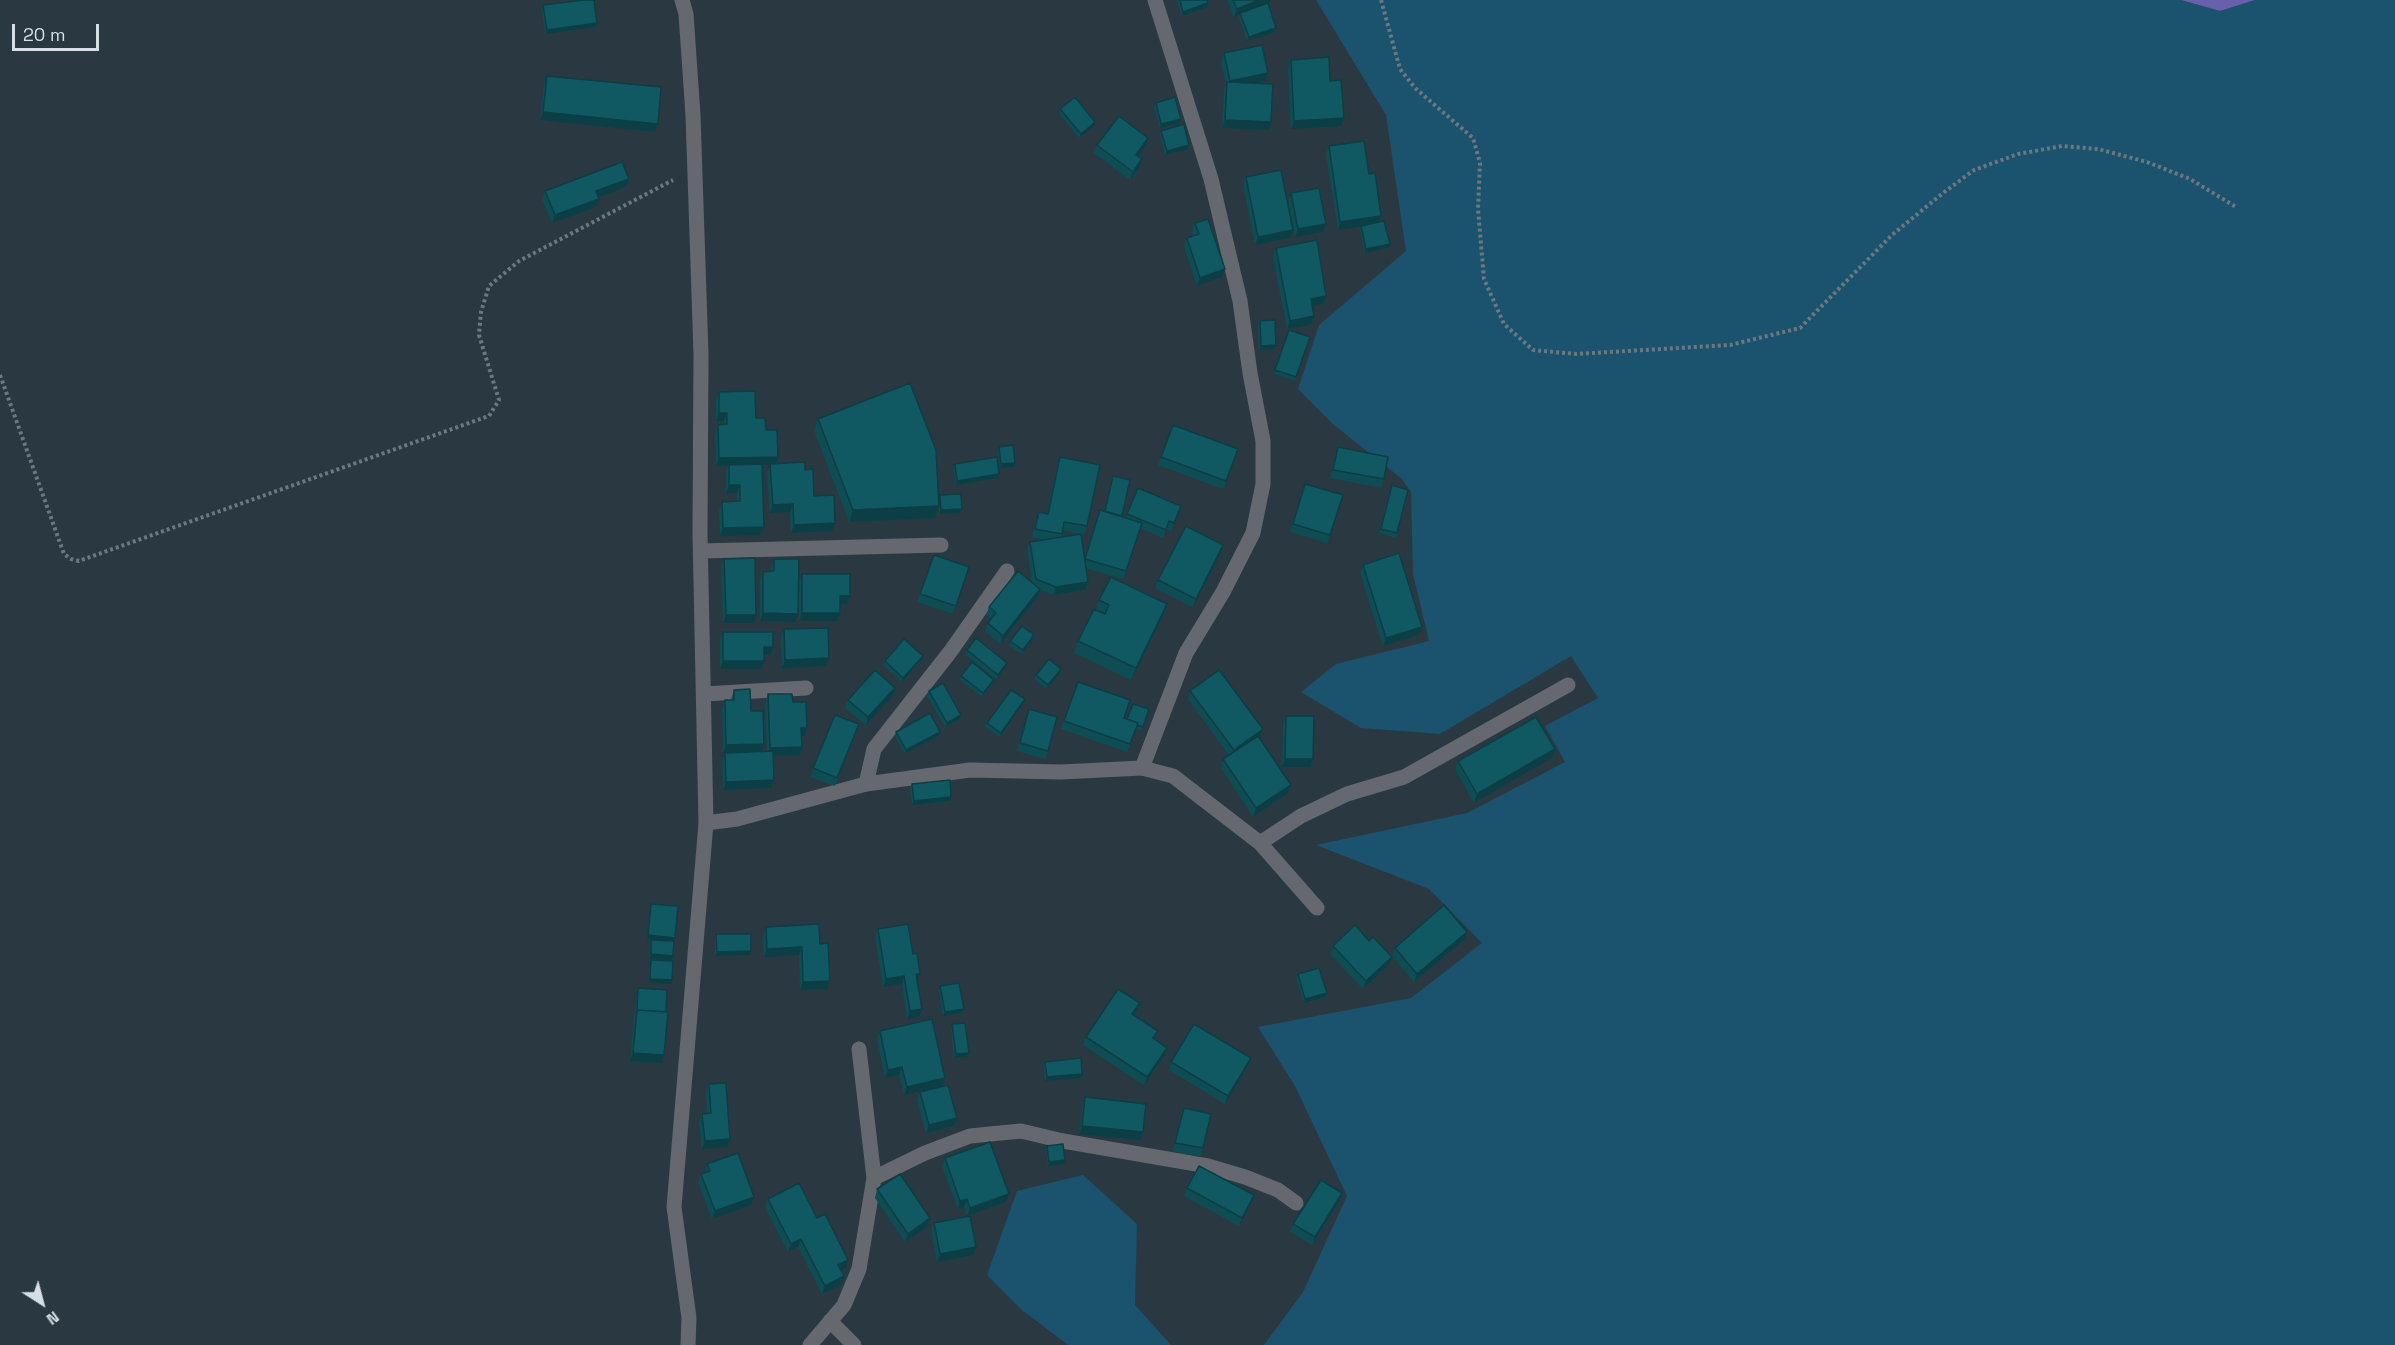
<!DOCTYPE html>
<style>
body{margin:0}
#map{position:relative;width:2395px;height:1345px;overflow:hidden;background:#2a3941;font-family:"Space Grotesk",sans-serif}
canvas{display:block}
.north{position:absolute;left:12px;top:1273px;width:60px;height:60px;-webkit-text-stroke:4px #2a3941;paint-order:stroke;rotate:144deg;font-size:16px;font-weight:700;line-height:24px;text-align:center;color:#d6dfe5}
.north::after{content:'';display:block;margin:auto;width:21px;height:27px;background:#d6dfe5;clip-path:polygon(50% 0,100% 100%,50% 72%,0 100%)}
.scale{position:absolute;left:12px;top:24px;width:87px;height:27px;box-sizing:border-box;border:3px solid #d6dfe5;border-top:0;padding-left:8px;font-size:18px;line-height:21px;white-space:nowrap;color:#d6dfe5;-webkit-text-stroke:4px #2a3941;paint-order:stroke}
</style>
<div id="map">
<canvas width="2395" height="1345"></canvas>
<div class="north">N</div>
<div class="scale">20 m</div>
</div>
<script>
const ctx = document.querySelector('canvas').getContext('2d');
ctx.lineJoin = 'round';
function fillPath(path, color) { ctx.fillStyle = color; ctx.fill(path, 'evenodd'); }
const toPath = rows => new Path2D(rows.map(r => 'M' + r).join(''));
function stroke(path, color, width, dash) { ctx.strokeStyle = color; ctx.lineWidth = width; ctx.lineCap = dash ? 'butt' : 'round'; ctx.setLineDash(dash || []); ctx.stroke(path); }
fillPath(toPath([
 [1316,0,2181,0,2220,11,2255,0,2395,0,2395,1345,1264,1345,1303,1292,1347,1196,1295,1086,1258,1027,1411,998,1482,943,1429,889,1316,845,1467,813,1565,762,1545,726,1598,698,1571,656,1440,734,1361,728,1301,692,1336,664,1429,641,1413,574,1411,492,1402,479,1334,425,1298,389,1319,325,1406,251,1386,115],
 [1083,1175,1137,1224,1135,1305,1171,1345,1068,1345,1022,1310,987,1275,1017,1191]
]), '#1b526e');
fillPath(toPath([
 [2181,0,2255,0,2220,11]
]), '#6661aa');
stroke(toPath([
 [1381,0,1400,69,1415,88,1473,138,1480,163,1478,209,1484,279,1504,324,1533,350,1576,354,1730,345,1800,328,1892,235,1943,193,1974,170,2018,154,2062,146,2098,149,2147,162,2190,179,2236,207],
 [0,375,64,554,71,559,79,561,489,416,499,400,479,335,481,312,489,286,519,261,673,180]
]), '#6c7880', 4, [3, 3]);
stroke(toPath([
 [1142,768,1173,776,1260,843,1317,908],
 [866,784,874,749,950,652,1007,571],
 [1260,843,1301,816,1347,794,1404,777,1568,685],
 [1063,1141,1208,1166,1245,1177,1278,1190,1296,1203]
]), '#65696f', 15);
stroke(toPath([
 [682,0,686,14,693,115,701,354,700,533,706,823,674,1207,689,1318,688,1345],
 [701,551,941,545],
 [704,694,806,688],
 [706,823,737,819,866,784,970,770,1061,772,1142,768,1186,653,1223,592,1253,533,1263,484,1263,441,1250,373,1240,301,1211,179,1155,0],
 [859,1049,874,1178],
 [830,1321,854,1345],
 [810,1345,844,1305,859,1269,874,1178,925,1153,970,1136,1021,1131,1063,1141]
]), '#65696f', 15);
fillPath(toPath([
 [1177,0,1207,0,1208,3,1207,7,1182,16],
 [1227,0,1270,0,1268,3,1276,28,1275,32,1247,41,1239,17,1240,14,1234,17],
 [543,5,596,27,545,34,542,9],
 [1224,53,1265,81,1254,83,1271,122,1269,130,1222,128,1224,90,1226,85,1221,61],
 [1291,60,1330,81,1344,118,1341,126,1291,129,1288,68],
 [547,76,655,132,540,120,544,84],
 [1156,103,1179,123,1160,128,1154,107],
 [1060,109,1094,126,1079,138,1059,113],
 [1161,131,1189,145,1188,149,1165,155,1160,135],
 [1097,145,1145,146,1138,156,1142,159,1139,168,1130,180,1094,153],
 [1329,146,1369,174,1379,222,1388,248,1365,253,1360,230,1361,226,1338,230,1326,154],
 [1246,177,1290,238,1255,245,1243,185],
 [626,187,599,197,599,199,596,207,552,223,542,199,545,191],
 [1291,193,1323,232,1295,237,1288,202],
 [1195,223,1225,269,1222,277,1197,286,1184,246,1187,238,1194,236,1192,231],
 [1276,248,1326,296,1324,304,1312,306,1311,325,1287,329,1273,256],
 [1260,321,1274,349,1259,350,1258,325],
 [1289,330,1310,337,1295,381,1274,374],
 [719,392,756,418,766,430,778,457,775,464,805,470,814,496,832,531,791,533,790,512,770,513,767,472,770,465,762,465,764,527,761,535,720,536,719,510,722,502,737,501,737,493,726,493,726,473,728,466,716,466,715,433,718,425,724,425,724,421,716,421,716,400],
 [818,419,939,499,940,495,962,509,961,513,939,514,939,506,935,518,849,522,814,430],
 [999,447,1015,463,1014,467,1000,468,998,451],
 [1338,447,1384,479,1381,488,1330,478,1335,456],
 [1238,449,1223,489,1158,465,1161,457],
 [1060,457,1087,526,1084,535,1063,530,1061,537,1084,560,1105,511,1113,476,1122,517,1126,518,1138,488,1181,506,1171,531,1166,529,1163,538,1140,528,1123,579,1085,568,1088,582,1085,590,1053,595,1040,590,1038,597,1000,644,985,631,988,623,991,619,986,615,989,607,1032,582,1027,550,1030,542,1046,540,1032,537,1036,520,1039,512,1047,514,1057,465],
 [955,464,998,478,956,485,953,468],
 [1390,490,1397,533,1396,538,1379,533],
 [1302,492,1330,535,1327,543,1290,532],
 [1221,553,1193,607,1155,588,1158,580],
 [934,555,969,567,953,614,917,602],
 [724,559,756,615,754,623,723,623,721,567],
 [774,559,798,614,795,622,760,621,760,580,763,572,771,571,771,567],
 [1363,565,1419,635,1383,646,1360,573],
 [802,574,850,596,847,604,840,604,837,621,799,621,799,582],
 [1099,600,1163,616,1131,680,1074,653,1078,641,1096,610],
 [784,629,829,658,826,666,782,668,781,637],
 [723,632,770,655,764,655,764,661,761,669,720,669,720,640],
 [1033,639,1021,654,1009,645,1010,641],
 [967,650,1006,667,996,679,965,654],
 [921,660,902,682,883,665,885,661],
 [1061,669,1060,673,1046,689,1034,679,1036,675],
 [961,676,994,680,992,684,982,697,960,680],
 [1078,682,1124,718,1127,719,1149,709,1141,731,1136,729,1127,752,1061,729],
 [734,690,751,711,761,752,767,751,765,703,768,694,793,702,807,728,804,736,801,736,799,755,773,756,774,780,771,788,723,790,722,761,725,753,723,753,722,708,725,700,731,700],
 [929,691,961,715,960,719,945,727,927,696],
 [1190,691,1263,729,1259,737,1288,793,1253,817,1221,768,1223,759,1229,755,1188,699],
 [892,697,866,725,845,708,848,700],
 [1025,699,1023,703,1000,737,985,727,987,723],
 [1029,709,1048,751,1045,759,1017,751],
 [835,715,859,724,835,786,810,777],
 [1286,716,1313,759,1310,767,1282,767,1283,724],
 [896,732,938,736,904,754,895,736],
 [1555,749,1552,758,1474,803,1455,769,1458,761],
 [912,784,950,801,912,805,910,788],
 [651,904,674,942,673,956,671,960,649,958,650,944,651,940,660,941,647,939,650,908],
 [766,927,820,944,830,981,827,989,800,990,799,955,764,957,763,935],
 [878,929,913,954,917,982,919,1017,907,1019,902,984,883,987,875,937],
 [716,934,750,955,715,956,715,938],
 [1464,940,1414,982,1392,956,1395,948],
 [1369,941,1389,965,1363,989,1330,954,1333,946],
 [651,960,672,980,671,984,649,983,650,964],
 [1298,974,1325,997,1304,1003,1296,978],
 [940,986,962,1013,943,1016,939,990],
 [638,988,665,1012,664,1055,661,1063,630,1061,634,1018,635,1013,637,992],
 [1137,1011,1134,1016,1155,1040,1167,1048,1164,1056,1144,1085,1083,1045,1086,1037],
 [952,1024,967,1057,954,1058,951,1028],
 [880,1031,945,1078,942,1086,904,1095,899,1075,885,1078,877,1039],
 [1045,1062,1082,1074,1081,1078,1045,1081,1044,1066],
 [1171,1062,1248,1066,1225,1104,1169,1070],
 [709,1084,730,1139,727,1147,702,1149,699,1122,702,1114,707,1114,706,1092],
 [920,1092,954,1126,926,1133,917,1100],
 [1085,1097,1143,1132,1140,1140,1079,1134,1083,1105],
 [1184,1108,1203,1148,1200,1157,1173,1151,1181,1116],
 [1047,1146,1064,1164,1048,1166,1046,1150],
 [945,1158,1006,1202,967,1216,964,1207,958,1209,942,1166],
 [707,1164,751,1205,712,1219,698,1182,701,1174,705,1173],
 [1187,1188,1254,1195,1251,1203,1239,1226,1184,1196],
 [877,1189,930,1218,927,1227,905,1242,875,1198],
 [768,1199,817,1218,846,1268,841,1270,844,1276,841,1285,822,1294,798,1247,788,1252,765,1207],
 [1339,1201,1312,1245,1290,1232,1293,1224],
 [934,1223,976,1247,973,1255,937,1262,931,1231]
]), '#0f4d54');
fillPath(toPath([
 [1259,0,1270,0,1269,3,1234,17,1237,9],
 [1208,3,1207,7,1182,16,1183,12],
 [597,23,596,27,545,34,547,30],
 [1276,28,1275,32,1247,41,1249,37],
 [1268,73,1265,81,1227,89,1230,81],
 [543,112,658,124,655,132,540,120],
 [1344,118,1341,126,1291,129,1294,121],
 [1181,119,1179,123,1160,128,1161,124],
 [1225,120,1271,122,1269,130,1222,128],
 [1095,122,1094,126,1079,138,1081,134],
 [1148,138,1145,146,1133,163,1136,155],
 [1189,145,1188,149,1165,155,1167,151],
 [1142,159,1139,168,1130,180,1133,172],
 [629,179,626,187,594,199,596,191],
 [599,199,596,207,552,223,555,215],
 [1381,216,1378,224,1338,230,1340,222],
 [1326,224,1323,232,1295,237,1298,229],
 [1293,230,1290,238,1255,245,1258,237],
 [1390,244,1388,248,1365,253,1366,249],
 [1225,269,1222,277,1197,286,1200,278],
 [1326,296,1324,304,1308,307,1311,299],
 [1314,316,1311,325,1287,329,1290,321],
 [1276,345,1274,349,1259,350,1261,346],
 [719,413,727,413,724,421,716,421],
 [778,457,775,465,716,466,719,458],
 [1015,463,1014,467,1000,468,1001,464],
 [999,474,998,478,956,485,957,481],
 [729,485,740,485,737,493,726,493],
 [793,504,790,512,770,513,773,505],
 [939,506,935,518,849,522,853,510],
 [962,509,961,513,939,514,941,510],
 [835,523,832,531,791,533,794,525],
 [764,527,761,535,720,536,723,528],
 [1223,545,1221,553,1193,607,1196,599],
 [1088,582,1085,590,1053,595,1056,587],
 [1040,589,1038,597,1000,644,1003,636],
 [840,596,850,596,847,604,837,604],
 [1167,604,1163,616,1131,680,1136,668],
 [763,613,798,614,795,622,760,621],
 [802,613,840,613,837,621,799,621],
 [726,615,756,615,754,623,723,623],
 [1422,627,1419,635,1383,646,1386,638],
 [1034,635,1033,639,1021,654,1023,650],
 [764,647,773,647,770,655,761,655],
 [923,656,921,660,902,682,903,678],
 [829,658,826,666,782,668,785,660],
 [723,661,764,661,761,669,720,669],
 [1007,663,1006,667,996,679,998,675],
 [1061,669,1060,673,1046,689,1048,685],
 [994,680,992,684,982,697,983,693],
 [895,688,892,697,866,725,868,717],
 [1025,699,1023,703,1000,737,1001,733],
 [961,715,960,719,945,727,947,723],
 [801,728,807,728,804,736,798,736],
 [1263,729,1260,737,1231,758,1234,750],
 [940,732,938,736,904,754,906,750],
 [764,744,761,752,723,753,726,745],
 [802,747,799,755,767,756,770,748],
 [1555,749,1552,758,1474,803,1477,794],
 [1285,759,1313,759,1310,767,1282,767],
 [774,780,771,788,723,790,726,782],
 [1291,785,1288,793,1253,817,1256,808],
 [951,797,950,801,912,805,914,801],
 [1467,932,1464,940,1414,982,1417,974],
 [648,935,675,938,673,942,647,939],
 [802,947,799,955,764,957,767,949],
 [751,951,750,955,715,956,717,952],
 [651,954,673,956,671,960,649,958],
 [1392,957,1389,965,1363,989,1366,981],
 [916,974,920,974,917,982],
 [904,976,902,984,883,987,886,979],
 [650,979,672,980,671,984,649,983],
 [830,981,827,989,800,990,803,982],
 [1327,993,1325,997,1304,1003,1305,999],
 [1140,1003,1137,1011,1129,1023,1132,1014],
 [922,1009,919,1017,907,1019,910,1011],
 [964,1009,962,1013,943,1016,945,1012],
 [1167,1048,1164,1056,1144,1085,1147,1077],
 [633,1053,664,1055,661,1063,630,1061],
 [969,1053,967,1057,954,1058,956,1054],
 [1251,1058,1248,1066,1225,1104,1228,1096],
 [902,1067,899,1075,885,1078,888,1070],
 [1082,1074,1081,1078,1045,1081,1047,1077],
 [945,1078,942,1086,904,1095,907,1087],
 [957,1118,954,1126,926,1133,929,1125],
 [1082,1126,1143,1132,1140,1140,1079,1134],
 [730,1139,727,1147,702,1149,705,1141],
 [1065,1160,1064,1164,1048,1166,1049,1162],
 [1342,1193,1339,1201,1312,1245,1315,1237],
 [1009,1194,1006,1202,967,1216,970,1208],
 [1254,1195,1251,1203,1239,1226,1242,1218],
 [754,1197,751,1205,712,1219,715,1211],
 [967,1199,964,1207,958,1209,960,1201],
 [930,1218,927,1227,905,1242,908,1234],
 [801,1239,798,1247,788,1252,791,1244],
 [976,1247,973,1255,937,1262,940,1254],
 [848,1260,846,1268,835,1273,838,1265],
 [844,1276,841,1285,822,1294,825,1286]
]), '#0c3e45');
const building = toPath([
 [584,0,594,0,597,23,547,30,543,5,584,0],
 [1180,0,1207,0,1208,3,1183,12,1180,0],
 [1233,0,1259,0,1237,9,1233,0],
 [1268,3,1276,28,1249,37,1240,13,1268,3],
 [1262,45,1268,73,1230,81,1224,53,1262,45],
 [1329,57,1330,81,1341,80,1344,118,1294,121,1291,60,1329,57],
 [547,76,661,87,658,124,543,112,547,76],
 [1227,82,1273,84,1271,122,1225,120,1227,82],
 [1075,97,1095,122,1081,134,1060,109,1075,97],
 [1175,97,1181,119,1161,124,1156,103,1175,97],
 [1119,116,1148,138,1136,155,1142,159,1133,172,1097,145,1119,116],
 [1184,124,1189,145,1167,151,1161,131,1184,124],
 [1364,141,1369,174,1375,173,1381,216,1340,222,1329,146,1364,141],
 [622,162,629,179,596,191,599,199,555,215,545,191,622,162],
 [1281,170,1293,230,1258,237,1246,177,1281,170],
 [1319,188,1326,224,1298,229,1291,193,1319,188],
 [1208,219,1225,269,1200,278,1187,238,1199,234,1195,223,1208,219],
 [1384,221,1390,244,1366,249,1361,226,1384,221],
 [1317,240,1326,296,1311,299,1314,316,1290,321,1276,248,1317,240],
 [1275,320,1276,345,1261,346,1260,321,1275,320],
 [1289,330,1310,337,1296,377,1275,370,1289,330],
 [910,383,936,450,939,506,853,510,818,419,910,383],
 [755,391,756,418,765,418,766,430,777,430,778,457,719,458,718,425,727,424,727,413,719,413,719,392,755,391],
 [1173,425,1238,449,1226,481,1161,457,1173,425],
 [1013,445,1015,463,1001,464,999,447,1013,445],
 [1338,447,1388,457,1384,479,1333,470,1338,447],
 [997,457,999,474,957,481,955,464,997,457],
 [1060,457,1100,465,1087,526,1064,522,1062,534,1035,529,1039,512,1048,514,1060,457],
 [805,462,805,470,813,469,814,496,834,495,835,523,794,525,793,504,773,505,770,464,805,462],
 [762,464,764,527,723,528,722,502,740,501,740,485,729,485,729,465,762,464],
 [1113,476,1130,480,1122,516,1105,511,1113,476],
 [1305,484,1343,495,1330,535,1293,524,1305,484],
 [1392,485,1408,490,1397,533,1381,529,1392,485],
 [1138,488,1181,506,1174,523,1169,521,1166,530,1127,514,1138,488],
 [961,494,962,509,941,510,940,495,961,494],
 [1100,510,1142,523,1126,571,1085,559,1100,510],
 [1186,526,1223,545,1196,599,1158,580,1186,526],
 [1081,534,1088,582,1056,587,1036,579,1030,542,1081,534],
 [1399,553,1422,627,1386,638,1363,565,1399,553],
 [934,555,969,567,956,606,920,594,934,555],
 [755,558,756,615,726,615,724,559,755,558],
 [774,559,799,559,798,614,763,613,763,572,774,571,774,559],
 [1018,571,1040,589,1003,636,988,623,996,613,989,607,1018,571],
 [802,574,850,574,850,596,840,596,840,613,802,613,802,574],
 [1111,577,1167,604,1136,668,1078,641,1094,609,1105,614,1109,605,1099,600,1111,577],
 [1022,626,1034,635,1023,650,1010,641,1022,626],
 [828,628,829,658,785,660,784,629,828,628],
 [723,632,773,632,773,647,764,647,764,661,723,661,723,632],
 [976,638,1007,663,998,675,967,650,976,638],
 [904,639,923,656,903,678,885,661,904,639],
 [1049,659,1061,669,1048,685,1036,675,1049,659],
 [972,662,994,680,983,693,961,676,972,662],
 [875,670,895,688,868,717,848,700,875,670],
 [1219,670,1263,729,1234,750,1190,691,1219,670],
 [1078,682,1130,700,1124,718,1138,723,1130,744,1064,721,1078,682],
 [943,683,961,715,947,723,929,691,943,683],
 [750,689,751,711,763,711,764,744,726,745,725,700,734,700,734,690,750,689],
 [1011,690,1025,699,1001,733,987,723,1011,690],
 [768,694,792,694,793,702,806,702,807,728,801,728,802,747,770,748,768,694],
 [1133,704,1149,709,1143,727,1137,725,1138,723,1127,719,1133,704],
 [1029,709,1057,717,1048,751,1020,743,1029,709],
 [930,713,940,732,906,750,896,732,930,713],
 [835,715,859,724,837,778,813,768,835,715],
 [1286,716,1314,716,1313,759,1285,759,1286,716],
 [1536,717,1555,749,1477,794,1458,761,1536,717],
 [1258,736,1291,785,1256,808,1223,759,1258,736],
 [773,751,774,780,726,782,725,753,773,751],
 [950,780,951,797,914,801,912,784,950,780],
 [651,904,678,906,675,938,648,935,651,904],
 [1444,905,1467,932,1417,974,1395,948,1444,905],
 [819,924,820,944,828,943,830,981,803,982,802,947,767,949,766,927,819,924],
 [908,924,913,954,917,953,920,974,916,974,922,1009,910,1011,904,976,886,979,878,929,908,924],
 [1355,925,1369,941,1373,937,1392,957,1366,981,1333,946,1355,925],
 [716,934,751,934,751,951,717,952,716,934],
 [651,940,674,941,673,956,651,954,651,940],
 [651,960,673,961,672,980,650,979,651,960],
 [1319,968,1327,993,1305,999,1298,974,1319,968],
 [959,983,964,1009,945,1012,940,986,959,983],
 [638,988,667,990,666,1012,637,1010,638,988],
 [1118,989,1140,1003,1132,1014,1158,1031,1153,1038,1167,1048,1147,1077,1086,1037,1118,989],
 [637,1010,668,1012,664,1055,633,1053,637,1010],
 [932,1019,945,1078,907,1087,902,1067,888,1070,880,1031,932,1019],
 [965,1023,969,1053,956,1054,952,1024,965,1023],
 [1194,1024,1251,1058,1228,1096,1171,1062,1194,1024],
 [1081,1058,1082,1074,1047,1077,1045,1062,1081,1058],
 [726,1083,730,1139,705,1141,702,1114,711,1113,709,1084,726,1083],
 [948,1085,957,1118,929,1125,920,1092,948,1085],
 [1085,1097,1146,1104,1143,1132,1082,1126,1085,1097],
 [1184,1108,1211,1114,1203,1148,1175,1143,1184,1108],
 [990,1142,1009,1194,970,1208,967,1199,960,1201,945,1158,990,1142],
 [1063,1144,1065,1160,1049,1162,1047,1146,1063,1144],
 [738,1153,754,1197,715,1211,701,1174,710,1171,707,1164,738,1153],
 [1199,1166,1254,1195,1242,1218,1187,1188,1199,1166],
 [900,1174,930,1218,908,1234,877,1189,900,1174],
 [1321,1180,1342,1193,1315,1237,1293,1224,1321,1180],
 [799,1183,817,1218,825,1214,848,1260,838,1265,844,1276,825,1286,801,1239,791,1244,768,1199,799,1183],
 [970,1216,976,1247,940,1254,934,1223,970,1216]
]);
fillPath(building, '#115962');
stroke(building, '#0c3e45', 1.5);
</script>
